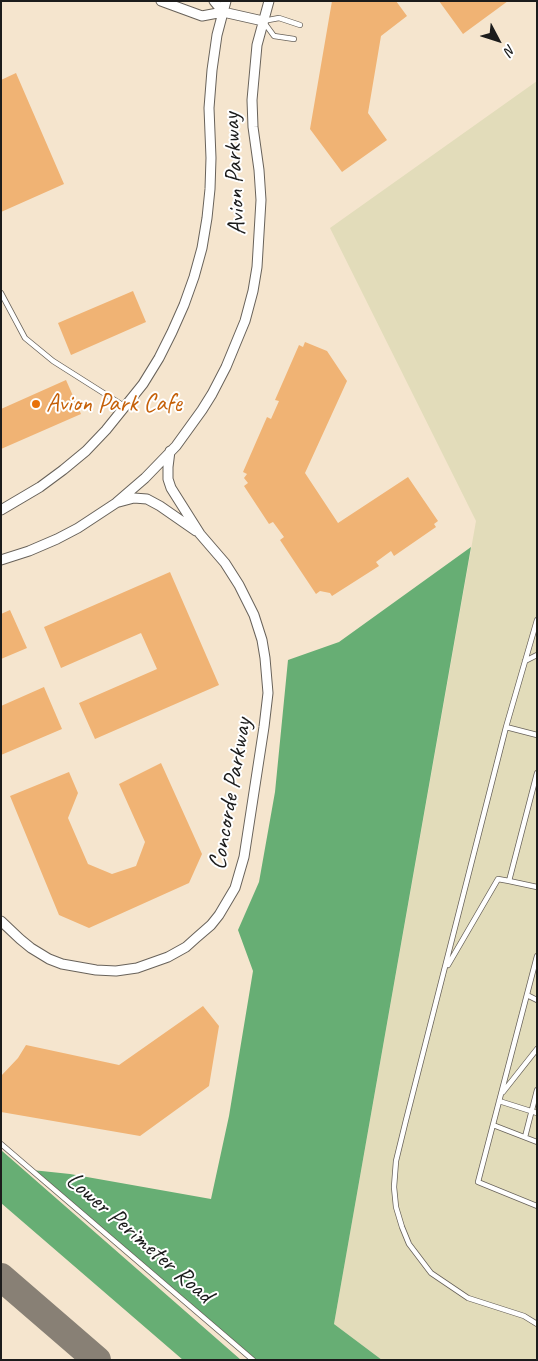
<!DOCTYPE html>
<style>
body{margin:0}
#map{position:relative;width:538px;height:1361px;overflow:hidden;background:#f5e5ce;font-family:Caveat,sans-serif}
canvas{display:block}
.frame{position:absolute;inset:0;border:2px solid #1c1c1c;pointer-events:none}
.north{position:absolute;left:473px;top:15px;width:50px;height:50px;-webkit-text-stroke:4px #fff;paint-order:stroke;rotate:130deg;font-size:14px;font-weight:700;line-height:20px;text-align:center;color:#1c1c1c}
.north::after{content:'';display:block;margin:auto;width:18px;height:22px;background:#1c1c1c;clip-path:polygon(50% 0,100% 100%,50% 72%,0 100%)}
</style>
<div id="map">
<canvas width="538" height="1361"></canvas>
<div class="frame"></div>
<div class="north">N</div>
</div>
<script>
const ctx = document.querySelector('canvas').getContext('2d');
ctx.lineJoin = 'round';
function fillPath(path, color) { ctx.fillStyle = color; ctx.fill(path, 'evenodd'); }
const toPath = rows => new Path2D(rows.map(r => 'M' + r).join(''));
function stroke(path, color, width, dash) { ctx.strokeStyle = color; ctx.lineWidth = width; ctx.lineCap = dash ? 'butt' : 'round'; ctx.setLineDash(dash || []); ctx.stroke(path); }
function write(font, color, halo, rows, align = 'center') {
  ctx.font = font + ' Caveat,sans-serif'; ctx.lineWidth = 4; ctx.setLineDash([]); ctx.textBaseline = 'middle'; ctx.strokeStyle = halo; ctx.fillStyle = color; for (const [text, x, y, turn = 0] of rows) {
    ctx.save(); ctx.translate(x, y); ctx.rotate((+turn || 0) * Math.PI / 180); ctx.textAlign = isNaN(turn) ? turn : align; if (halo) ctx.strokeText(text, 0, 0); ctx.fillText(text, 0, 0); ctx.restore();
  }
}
fillPath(toPath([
 [537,81,537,1360,382,1360,334,1324,476,521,330,228]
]), '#e2dcba');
fillPath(toPath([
 [471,547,334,1324,382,1360,253,1360,32,1170,70,1174,211,1199,229,1116,253,971,238,930,259,882,275,792,288,660,339,642],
 [1,1150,241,1360,183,1360,1,1203]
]), '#67ae74');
stroke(toPath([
 [1,1277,97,1360]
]), '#888075', 28);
fillPath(toPath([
 [332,1,396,1,407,16,381,36,368,113,387,140,342,172,310,129],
 [439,1,508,1,463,34],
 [16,73,64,184,1,212,1,80],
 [133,291,146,322,71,355,58,323],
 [305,342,327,351,347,381,305,473,338,523,408,477,438,521,434,524,436,527,394,556,391,551,376,562,379,566,332,596,330,593,320,591,316,594,280,540,284,537,273,522,269,524,244,486,248,483,244,478,247,474,243,472,267,417,271,419,279,401,275,400,299,345,303,347],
 [66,380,81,414,1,449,1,409],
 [170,572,219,685,95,739,79,703,157,669,141,633,61,668,44,627],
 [10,610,27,648,1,659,1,614],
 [44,687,62,729,1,755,1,706],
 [161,763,202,854,189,883,89,928,59,915,10,796,69,772,78,793,68,818,88,864,112,874,136,866,145,842,119,784],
 [203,1006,219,1026,209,1086,140,1136,1,1112,1,1076,18,1058,26,1045,119,1065]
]), '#f0b374');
const service = toPath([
 [294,39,274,36,263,21,279,18,300,25],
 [1,293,25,338,53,361,124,406],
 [537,620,506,727,406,1120,396,1161,394,1187,396,1207,402,1227,409,1244,431,1273,468,1298,524,1316,537,1324],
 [525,661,537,655],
 [506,727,537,735],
 [537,773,509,881,537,887],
 [537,956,478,1182,537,1206],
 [448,965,498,879,509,881],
 [527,995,537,1000],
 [503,1092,537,1049],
 [499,1101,537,1113],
 [493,1125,537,1142],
 [525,1137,537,1090],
 [1,1144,253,1360]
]);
const minor = toPath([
 [161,1,202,16,223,12,263,21],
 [214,1,223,12],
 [119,502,134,498,147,499,160,506,196,531],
 [1,510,40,487,63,470,86,451,106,430,143,384,159,358,172,332,184,305,194,277,202,248,207,218,210,189,211,158,209,108,212,70,217,35,226,1],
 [1,560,29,551,57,539,78,528,116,503,145,478,176,446,202,410,212,394,226,367,245,321,253,291,257,267,261,200,259,170,253,127,252,100,257,45,269,1],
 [1,921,20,939,31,948,49,959,62,964,96,970,116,971,137,968,168,957,186,947,196,938,211,925,219,915,235,888,244,857,264,727,268,693,265,658,262,640,254,615,239,585,225,563,200,534,171,488,168,479,168,467,170,451]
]);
stroke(service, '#68625a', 6);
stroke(minor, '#68625a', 11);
stroke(service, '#fff', 4.5);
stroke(minor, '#fff', 9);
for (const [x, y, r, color] of [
 [36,404,5,"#e8710a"]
]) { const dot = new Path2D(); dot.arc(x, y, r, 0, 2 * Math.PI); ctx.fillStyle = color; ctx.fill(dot); stroke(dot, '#fff', 2); }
write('25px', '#1c1c1c', '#fff', [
 ["Avion Parkway",235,174,-93],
 ["Concorde Parkway",231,794,-80],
 ["Lower Perimeter Road",139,1238,41]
]);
write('25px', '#c56008', '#fff', [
 ["Avion Park Cafe",46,404]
], 'left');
</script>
